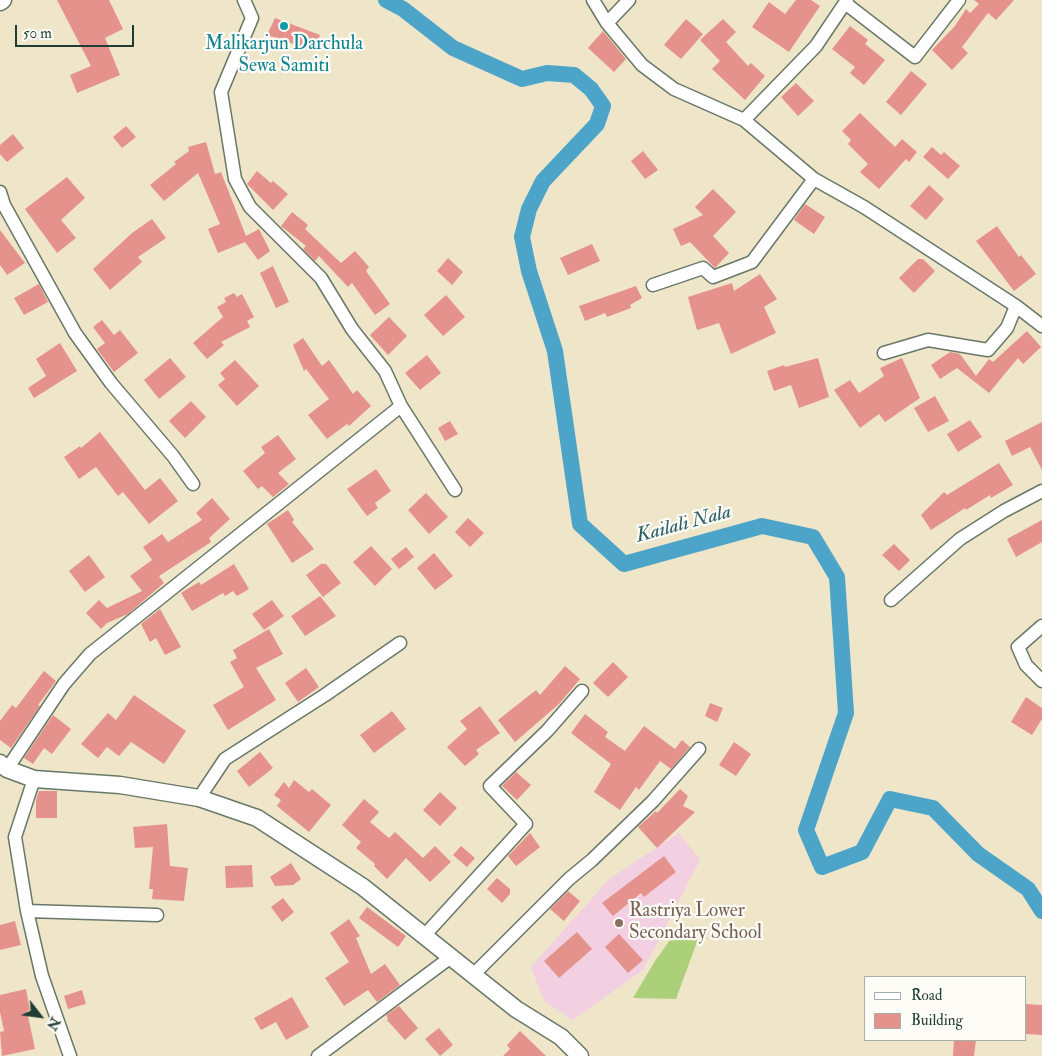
<!DOCTYPE html>
<style>
body{margin:0}
#map{position:relative;width:1042px;height:1056px;overflow:hidden;background:#efe5c8;font-family:"IM FELL Double Pica",serif}
canvas{display:block}
.legend{position:absolute;left:864px;top:976px;width:162px;height:65px;box-sizing:border-box;background:#fdfcf7;border:1px solid #a4b0a9;margin:0;padding:6px 9px;list-style:none;font-size:15px;color:#1f3d34}
.legend li{display:flex;align-items:center;gap:10px;height:25px}
.legend b{width:25px;border:1px solid #a4b0a9}
.north{position:absolute;left:15px;top:991px;width:50px;height:50px;-webkit-text-stroke:4px #fdfcf7;paint-order:stroke;rotate:120deg;font-size:14px;font-weight:700;line-height:20px;text-align:center;color:#1f3d34}
.north::after{content:'';display:block;margin:auto;width:18px;height:22px;background:#1f3d34;clip-path:polygon(50% 0,100% 100%,50% 72%,0 100%)}
.scale{position:absolute;left:15px;top:25px;width:119px;height:22px;box-sizing:border-box;border:2px solid #1f3d34;border-top:0;padding-left:6px;font-size:15px;line-height:18px;white-space:nowrap;color:#1f3d34;-webkit-text-stroke:4px #fdfcf7;paint-order:stroke}
</style>
<div id="map">
<canvas width="1042" height="1056"></canvas>
<ul class="legend">
<li><b style="height:6px;background:#fff"></b>Road</li>
<li><b style="height:14px;background:#e5928d"></b>Building</li>
</ul>
<div class="north">N</div>
<div class="scale">50 m</div>
</div>
<script>
const ctx = document.querySelector('canvas').getContext('2d');
ctx.lineJoin = 'round';
function fillPath(path, color) { ctx.fillStyle = color; ctx.fill(path, 'evenodd'); }
const toPath = rows => new Path2D(rows.map(r => 'M' + r).join(''));
function stroke(path, color, width, dash) { ctx.strokeStyle = color; ctx.lineWidth = width; ctx.lineCap = dash ? 'butt' : 'round'; ctx.setLineDash(dash || []); ctx.stroke(path); }
function write(font, color, halo, rows, align = 'center') {
  ctx.font = font + ' "IM FELL Double Pica",serif'; ctx.lineWidth = 4.5; ctx.setLineDash([]); ctx.textBaseline = 'middle'; ctx.strokeStyle = halo; ctx.fillStyle = color; for (const [text, x, y, turn = 0] of rows) {
    ctx.save(); ctx.translate(x, y); ctx.rotate((+turn || 0) * Math.PI / 180); ctx.textAlign = isNaN(turn) ? turn : align; if (halo) ctx.strokeText(text, 0, 0); ctx.fillText(text, 0, 0); ctx.restore();
  }
}
fillPath(toPath([
 [679,833,700,860,643,970,573,1020,544,1001,531,967,609,879]
]), '#f2d0e2');
fillPath(toPath([
 [675,933,698,939,676,999,633,998,655,961]
]), '#acd07a');
stroke(toPath([
 [386,0,403,9,453,48,522,79,547,73,574,75,591,89,603,106,597,124,543,181,529,209,522,237,529,271,555,351,580,524,624,564,762,526,813,537,837,577,846,713,806,830,822,867,862,852,890,799,933,808,978,854,1028,889,1042,911]
]), '#4ca5c9', 16);
fillPath(toPath([
 [57,0,109,0,123,29,105,38,120,75,77,93,70,75,91,66],
 [796,0,811,0,820,6,789,52,752,27,769,2,785,14],
 [974,0,1014,0,996,20,988,13,962,47,968,53,952,70,932,50,955,26,966,9,970,13,979,4],
 [275,18,320,35,315,51,267,35],
 [686,19,703,34,681,59,664,45],
 [723,19,736,32,726,42,748,66,751,63,765,76,745,100,712,69,720,61,700,40],
 [850,26,868,40,865,44,885,60,864,85,850,73,855,67,832,49],
 [603,31,626,59,614,72,588,48],
 [911,71,927,84,901,115,886,102],
 [796,83,814,101,798,116,781,97],
 [860,113,895,147,902,139,917,152,909,162,906,159,879,189,860,172,868,164,848,144,851,140,842,131],
 [126,126,136,137,122,148,113,137],
 [13,134,24,148,7,162,0,154,0,145],
 [206,142,215,174,221,172,246,236,259,229,270,251,258,260,245,242,218,253,208,229,220,224,198,173,164,201,150,185,176,164,174,162,189,151,188,147],
 [932,147,941,155,944,152,960,166,948,179,923,157],
 [643,151,658,170,645,179,631,161],
 [257,171,271,183,273,181,288,194,273,210,247,184],
 [67,177,85,198,61,220,76,238,57,253,25,209],
 [929,185,944,199,926,220,910,206],
 [713,189,736,212,713,236,729,253,715,268,690,242,681,246,673,229,703,215,695,207],
 [805,204,825,217,814,234,794,220],
 [292,212,308,225,305,229,341,263,355,251,369,267,366,271,390,304,375,315,352,283,348,287,319,256,315,261,303,249,306,246,281,226],
 [152,219,166,238,138,257,142,262,110,290,93,269,132,233],
 [997,226,1019,257,1021,255,1036,274,1014,291,976,241],
 [0,230,25,263,7,275,0,265],
 [592,244,600,261,568,275,560,258],
 [448,258,463,272,452,285,437,271],
 [918,259,923,259,935,271,914,293,899,278],
 [273,266,289,302,276,308,260,273],
 [760,274,777,299,764,307,776,333,731,354,719,323,697,330,688,297,732,283,734,291],
 [39,284,48,302,24,315,14,298],
 [636,286,642,298,630,305,631,308,607,317,605,313,585,321,579,306],
 [234,293,237,297,242,294,254,317,247,321,250,327,221,342,224,345,207,359,193,343,223,317,217,307,226,302,224,298],
 [446,295,465,317,443,336,424,315],
 [389,317,407,336,388,355,370,335],
 [102,320,114,335,120,330,138,353,114,372,97,349,105,343,93,327],
 [1027,331,1041,347,1023,364,1018,358,989,393,957,368,940,379,931,365,950,352,960,354,976,376,989,359,993,362],
 [303,338,322,366,329,360,353,394,357,390,371,406,349,426,347,424,327,439,308,415,329,399,306,369,304,371,293,345],
 [60,343,77,371,34,398,28,388,46,376,36,359],
 [427,355,441,373,420,390,405,373],
 [170,358,186,377,159,399,144,380],
 [818,358,829,397,799,408,791,385,774,391,767,371,784,365,785,367],
 [902,358,920,398,885,422,879,414,860,428,834,390,850,380,859,393,884,376,880,368],
 [235,360,259,386,237,406,218,385,225,379,220,373],
 [935,396,949,421,928,432,914,408],
 [191,401,206,417,185,438,169,421],
 [970,420,982,437,958,452,947,434],
 [450,421,458,434,445,441,438,428],
 [1042,422,1042,470,1030,447,1012,456,1005,441],
 [100,432,145,490,160,478,178,501,149,524,123,492,118,496,96,467,79,479,64,457,80,446,81,448],
 [278,435,296,459,278,473,289,484,273,497,262,486,258,489,243,471,265,453,261,447],
 [999,463,1013,485,991,498,990,495,966,510,965,508,931,530,921,515,944,492,947,495],
 [376,469,391,491,375,503,378,508,367,516,347,489],
 [426,493,448,517,429,534,408,510],
 [212,498,230,519,209,538,211,542,159,576,164,583,128,614,107,623,101,629,86,613,99,600,107,608,142,591,130,576,152,560,143,547,162,534,168,542,202,520,196,513],
 [288,510,294,520,292,522,314,549,292,563,267,524],
 [468,518,484,533,470,547,455,532],
 [1042,520,1042,542,1016,557,1007,539],
 [894,544,910,560,899,571,882,555],
 [371,546,392,569,375,586,353,562],
 [406,547,414,557,399,569,391,559],
 [434,553,453,576,435,590,417,568],
 [89,555,105,577,85,592,69,571],
 [234,564,249,589,237,596,233,591,225,596,223,593,192,611,181,593,199,582,201,585],
 [321,564,326,564,341,583,323,597,306,575],
 [320,596,336,616,305,636,291,616],
 [272,600,284,616,264,630,252,614],
 [160,609,181,647,165,655,156,638,150,642,141,624],
 [269,629,283,654,256,668,276,700,228,730,213,705,244,687,230,662,237,658,233,650],
 [613,662,628,677,608,697,593,683],
 [565,666,580,679,559,704,515,742,498,720,536,690,540,695],
 [306,668,319,687,298,702,285,683],
 [44,671,56,681,38,705,40,706,11,748,0,740,0,721,12,705,16,708],
 [134,695,186,731,164,764,131,742,119,756,107,747,98,758,81,744,108,713,116,720],
 [1026,697,1042,708,1042,719,1032,735,1011,722],
 [710,703,723,708,717,722,705,716],
 [480,706,500,733,476,750,479,754,465,766,447,747,467,729,460,721],
 [392,711,406,729,374,753,360,735],
 [585,714,608,732,605,737,625,751,644,726,675,749,682,740,690,747,671,769,660,761,639,790,636,787,620,810,594,792,611,764,571,733],
 [53,715,71,729,52,754,44,748,33,764,24,758],
 [734,742,751,754,736,776,719,765],
 [260,752,273,768,249,787,237,771],
 [516,772,531,785,517,800,502,786],
 [294,780,309,792,312,789,331,805,309,832,277,806,281,800,274,795,284,782,289,788],
 [680,789,688,796,683,806,695,812,657,848,638,827,656,811,657,813],
 [39,791,57,791,57,818,36,818,36,800],
 [440,792,457,808,440,826,423,810],
 [364,799,379,812,370,822,389,838,395,832,423,858,435,846,451,862,430,882,406,858,387,879,374,866,375,864,356,848,361,842,342,825],
 [167,824,170,866,188,868,184,901,152,899,153,889,149,889,153,847,135,848,133,827],
 [530,833,540,847,516,866,508,856],
 [461,846,475,858,467,867,453,855],
 [664,856,676,872,644,897,641,893,613,916,602,903],
 [291,863,301,879,293,885,275,886,270,877],
 [252,865,253,887,226,888,225,866],
 [497,878,510,889,510,894,502,903,487,889],
 [568,891,580,901,564,921,550,909],
 [283,898,294,912,282,922,271,907],
 [367,907,406,936,398,947,359,918],
 [349,919,360,936,356,938,371,974,385,964,400,985,377,1002,368,990,344,1006,325,978,349,962,330,933],
 [15,921,21,945,0,950,0,925],
 [577,932,592,949,559,978,544,961],
 [619,934,643,960,628,973,605,947],
 [26,989,30,1010,27,1011,35,1049,2,1056,0,1032,4,1031,0,1012,0,995],
 [82,990,86,1004,68,1009,64,996],
 [292,997,309,1027,286,1040,276,1022,261,1030,254,1018],
 [1026,1004,1042,1005,1042,1035,1026,1034],
 [399,1006,418,1028,405,1040,387,1020,388,1018,386,1015],
 [439,1028,453,1045,440,1056,425,1039],
 [520,1031,546,1056,503,1056,510,1049,507,1045],
 [954,1040,976,1040,974,1056,953,1056]
]), '#e5928d');
const minor = toPath([
 [244,0,252,18,221,92,235,179,250,207,321,278,352,329,385,371,401,406,455,490],
 [593,0,607,23,642,65,674,89,744,120,814,179,864,207,1016,306,1042,326],
 [845,3,915,57,959,0],
 [607,23,629,0],
 [744,120,816,46,847,0],
 [0,192,4,205,75,333,111,383,173,456,193,484],
 [653,285,703,268,713,277,752,262,814,179],
 [884,353,928,340,988,350,1007,328,1016,306],
 [891,600,960,539,1004,511,1042,491],
 [1042,626,1018,647,1026,665,1042,681],
 [7,769,64,684,90,654,401,406],
 [34,779,15,837,27,911,42,976,70,1056],
 [199,798,225,759,325,695,400,643],
 [27,911,157,915],
 [424,936,526,824,490,786,547,731,582,691],
 [472,976,569,879,592,860,653,801,699,749],
 [318,1056,451,957]
]);
const tertiary = toPath([
 [0,2,3,0],
 [0,763,7,769,34,779,120,785,199,798,257,818,363,887,516,1009,561,1037,580,1056]
]);
stroke(minor, '#687868', 15);
stroke(tertiary, '#687868', 19);
stroke(minor, '#fff', 12);
stroke(tertiary, '#fff', 16);
for (const [x, y, r, color] of [
 [284,26,5,"#0f9aa8"],
 [619,923,5,"#8d6e63"]
]) { const dot = new Path2D(); dot.arc(x, y, r, 0, 2 * Math.PI); ctx.fillStyle = color; ctx.fill(dot); stroke(dot, '#fdfcf7', 2); }
write('19px', '#0d838f', '#fdfcf7', [
 ["Malikarjun Darchula",284,45],
 ["Sewa Samiti",284,67]
]);
write('19px', '#785e54', '#fdfcf7', [
 ["Rastriya Lower",629,912],
 ["Secondary School",629,934]
], 'left');
write('italic 20px', '#2f6168', '#fdfcf7', [
 ["Kailali Nala",684,525,-15]
]);
</script>
